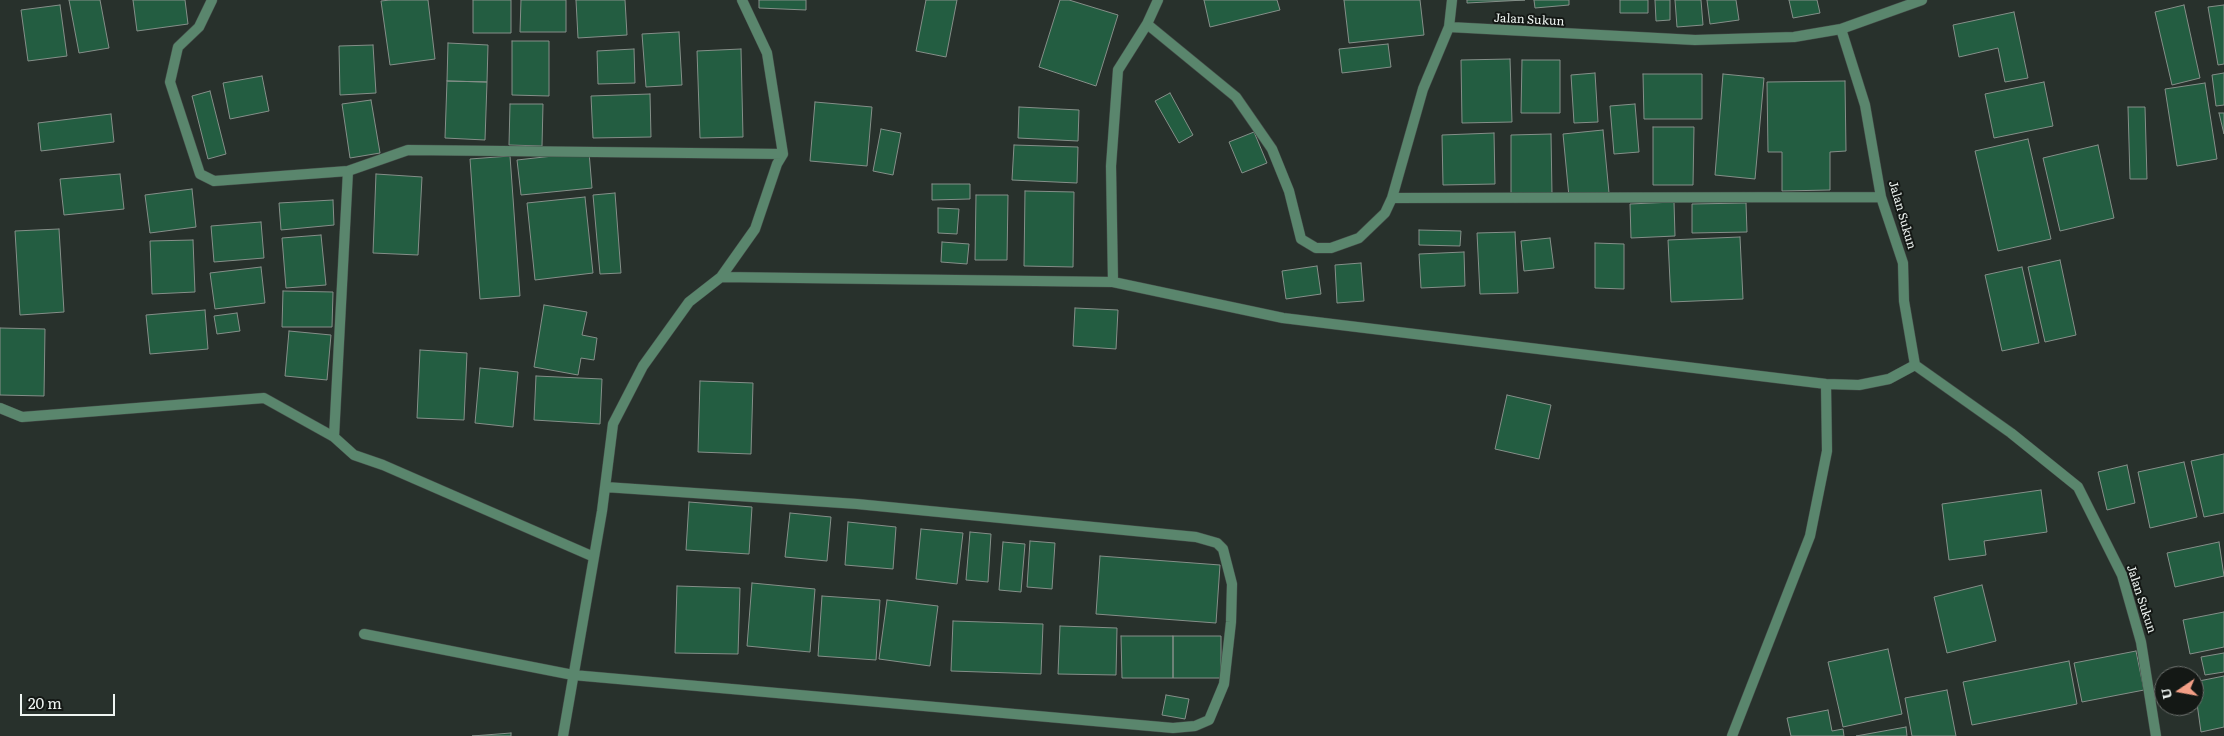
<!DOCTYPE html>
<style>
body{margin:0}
#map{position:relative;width:2224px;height:736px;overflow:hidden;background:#28312c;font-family:Literata,serif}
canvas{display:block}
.north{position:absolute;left:2154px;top:666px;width:50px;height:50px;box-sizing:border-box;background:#141815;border:1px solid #6c706d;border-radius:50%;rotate:258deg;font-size:14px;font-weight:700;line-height:20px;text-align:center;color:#eff5f2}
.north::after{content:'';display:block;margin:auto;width:18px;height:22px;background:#f39f86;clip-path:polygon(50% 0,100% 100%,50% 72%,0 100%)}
.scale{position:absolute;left:20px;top:694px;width:95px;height:22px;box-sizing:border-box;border:2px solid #eff5f2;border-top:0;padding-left:6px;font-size:15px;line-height:18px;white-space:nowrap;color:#eff5f2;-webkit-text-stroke:4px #141815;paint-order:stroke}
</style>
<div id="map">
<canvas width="2224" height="736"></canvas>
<div class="north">U</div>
<div class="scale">20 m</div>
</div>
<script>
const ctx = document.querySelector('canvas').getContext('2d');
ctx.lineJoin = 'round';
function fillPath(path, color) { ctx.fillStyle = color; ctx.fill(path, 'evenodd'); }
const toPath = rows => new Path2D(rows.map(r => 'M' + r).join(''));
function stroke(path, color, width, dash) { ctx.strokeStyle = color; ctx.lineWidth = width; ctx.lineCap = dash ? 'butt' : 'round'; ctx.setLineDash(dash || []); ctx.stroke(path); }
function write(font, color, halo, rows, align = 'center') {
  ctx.font = font + ' Literata,serif'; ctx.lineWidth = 4; ctx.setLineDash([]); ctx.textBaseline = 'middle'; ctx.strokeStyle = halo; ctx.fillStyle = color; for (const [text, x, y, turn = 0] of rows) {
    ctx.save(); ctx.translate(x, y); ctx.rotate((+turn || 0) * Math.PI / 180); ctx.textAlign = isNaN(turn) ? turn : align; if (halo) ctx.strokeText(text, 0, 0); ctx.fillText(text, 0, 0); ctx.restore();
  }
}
const building = toPath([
 [69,0,100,0,109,48,79,53,69,0],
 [133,0,185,0,188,24,137,31,133,0],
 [390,0,428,0,435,59,390,65,381,1,390,0],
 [473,0,511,0,511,33,473,33,473,0],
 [521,0,566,0,566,32,520,32,521,0],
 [576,0,625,0,627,35,578,38,576,0],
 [759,0,806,0,806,10,759,8,759,0],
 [926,0,957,0,946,57,916,51,926,0],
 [1060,0,1069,0,1118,15,1096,86,1039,67,1060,0],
 [1204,0,1277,0,1280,10,1210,27,1204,0],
 [1344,0,1420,0,1424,35,1349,43,1344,0],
 [1467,0,1525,0,1467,3,1467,0],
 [1534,0,1569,0,1569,5,1535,8,1534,0],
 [1620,0,1648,0,1648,13,1620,13,1620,0],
 [1655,0,1670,0,1670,20,1656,21,1655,0],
 [1675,0,1701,0,1703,25,1677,27,1675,0],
 [1707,0,1736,0,1739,20,1710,24,1707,0],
 [1789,0,1817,0,1820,13,1793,18,1789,0],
 [60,5,67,56,28,61,21,10,60,5],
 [2184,5,2200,78,2172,85,2155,12,2184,5],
 [2224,5,2224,64,2218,65,2208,7,2224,5],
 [2014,12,2028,78,2005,82,1998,48,1959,57,1953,25,2014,12],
 [679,32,682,85,646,87,642,34,679,32],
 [512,41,549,41,549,96,512,95,512,41],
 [448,43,488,45,487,82,447,81,448,43],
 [1388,44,1391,67,1342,73,1339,49,1388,44],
 [373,45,376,93,340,95,339,46,373,45],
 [634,49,635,83,598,84,597,51,634,49],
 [741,49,743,137,700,138,697,51,741,49],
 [1510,59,1512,122,1462,123,1461,60,1510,59],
 [1522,60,1560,60,1560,113,1521,113,1522,60],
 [1595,73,1598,122,1574,123,1571,75,1595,73],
 [2224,73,2224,105,2216,106,2212,75,2224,73],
 [1643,74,1702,74,1702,119,1644,119,1643,74],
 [1723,74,1764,78,1755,179,1715,175,1723,74],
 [262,76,269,111,230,119,223,83,262,76],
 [447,81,487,82,485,140,445,138,447,81],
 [1845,81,1846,151,1830,152,1830,190,1782,191,1782,152,1768,152,1767,82,1845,81],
 [2044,82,2053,126,1994,138,1985,94,2044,82],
 [2205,83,2217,159,2177,166,2165,89,2205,83],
 [210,91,226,154,208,159,192,96,210,91],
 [1170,93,1193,135,1179,143,1155,101,1170,93],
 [650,94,651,137,593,138,591,96,650,94],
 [371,100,380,153,350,158,342,104,371,100],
 [815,102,872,107,867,166,810,161,815,102],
 [510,104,543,104,542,146,509,145,510,104],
 [1635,104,1639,152,1614,154,1610,106,1635,104],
 [1019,107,1079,110,1078,141,1018,138,1019,107],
 [2128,107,2145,107,2147,179,2130,179,2128,107],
 [2219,113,2224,113,2224,134,2219,113],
 [111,114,114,142,41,151,38,123,111,114],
 [1653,127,1694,127,1693,185,1653,185,1653,127],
 [881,129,901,133,893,175,873,171,881,129],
 [1603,130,1609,193,1569,197,1563,134,1603,130],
 [1254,132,1267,163,1242,173,1229,142,1254,132],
 [1494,133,1495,184,1443,185,1442,135,1494,133],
 [1551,134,1552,194,1511,194,1511,135,1551,134],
 [2028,139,2051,239,1998,251,1975,151,2028,139],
 [1014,145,1078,147,1077,183,1012,180,1014,145],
 [2098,145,2114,218,2060,231,2043,158,2098,145],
 [589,152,592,188,521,195,517,160,589,152],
 [510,156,520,296,480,299,470,159,510,156],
 [120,174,124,209,64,215,60,179,120,174],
 [376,174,422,177,418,255,373,253,376,174],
 [932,184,970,184,970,199,932,200,932,184],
 [192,189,196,227,150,233,145,195,192,189],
 [1025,191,1074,192,1073,267,1024,266,1025,191],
 [615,193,621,273,600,274,593,195,615,193],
 [976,195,1008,195,1007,260,975,260,976,195],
 [585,197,593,273,535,280,527,203,585,197],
 [333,200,334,225,281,230,279,203,333,200],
 [1674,202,1675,236,1631,238,1630,204,1674,202],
 [1746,203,1747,232,1692,233,1692,204,1746,203],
 [938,208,959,209,957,234,938,233,938,208],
 [261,222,264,258,214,262,211,226,261,222],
 [59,229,64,312,20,315,15,231,59,229],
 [1419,230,1461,231,1460,246,1419,245,1419,230],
 [1515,232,1518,293,1480,294,1477,233,1515,232],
 [321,235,326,285,286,288,282,238,321,235],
 [1740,237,1743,299,1671,302,1668,240,1740,237],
 [1550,238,1554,268,1524,271,1521,241,1550,238],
 [193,240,195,292,152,294,150,241,193,240],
 [942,242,969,244,967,264,941,262,942,242],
 [1595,243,1624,244,1624,289,1595,288,1595,243],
 [1464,252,1465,286,1421,288,1419,254,1464,252],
 [2060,260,2076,335,2045,342,2028,267,2060,260],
 [1361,263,1364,301,1337,303,1335,265,1361,263],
 [1317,266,1321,294,1286,299,1282,271,1317,266],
 [261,267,265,303,215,309,210,273,261,267],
 [2022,267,2039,343,2002,351,1985,275,2022,267],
 [283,291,333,292,332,327,282,327,283,291],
 [544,305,587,312,582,335,597,338,594,360,581,358,578,375,534,367,544,305],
 [1075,308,1118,310,1116,349,1073,346,1075,308],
 [205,310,208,349,150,354,146,315,205,310],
 [237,313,240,331,217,334,214,316,237,313],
 [0,328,45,329,44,396,0,395,0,328],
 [289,331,331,335,327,380,285,376,289,331],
 [420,350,467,353,464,420,417,418,420,350],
 [480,368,518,372,513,427,475,423,480,368],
 [536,376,602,379,600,424,534,420,536,376],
 [700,381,753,383,751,454,698,452,700,381],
 [1507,395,1551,405,1539,459,1495,449,1507,395],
 [2224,454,2224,513,2204,517,2191,461,2224,454],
 [2184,462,2197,517,2150,528,2138,472,2184,462],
 [2127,465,2135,503,2107,510,2098,472,2127,465],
 [2041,490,2047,532,1984,541,1986,555,1949,560,1942,504,2041,490],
 [689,502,752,507,749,554,686,550,689,502],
 [790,513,831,517,827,561,785,557,790,513],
 [848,522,896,527,893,569,845,565,848,522],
 [921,529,963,533,957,584,916,579,921,529],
 [970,532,991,534,988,582,966,580,970,532],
 [1030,541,1055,543,1052,589,1027,587,1030,541],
 [1003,542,1025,544,1021,592,999,590,1003,542],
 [2219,542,2224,576,2175,587,2167,553,2219,542],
 [1100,556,1220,565,1216,623,1096,614,1100,556],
 [752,583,815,589,810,652,747,646,752,583],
 [1982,585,1996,641,1947,653,1934,597,1982,585],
 [677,586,740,588,738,654,675,653,677,586],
 [822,596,880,600,876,660,818,656,822,596],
 [887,600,938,606,930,666,879,659,887,600],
 [2224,612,2224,647,2190,654,2183,620,2224,612],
 [953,621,1043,624,1041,674,951,671,953,621],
 [1060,626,1117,628,1116,675,1058,674,1060,626],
 [1121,636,1173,636,1173,678,1122,678,1121,636],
 [1173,636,1221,636,1221,678,1173,678,1173,636],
 [1888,649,1902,714,1843,727,1828,662,1888,649],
 [2136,651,2144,690,2082,702,2074,663,2136,651],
 [2224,653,2224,672,2205,675,2201,657,2224,653],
 [2069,661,2077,704,1972,725,1963,682,2069,661],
 [2224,676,2224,727,2201,732,2194,682,2224,676],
 [1947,690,1956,736,1912,736,1905,698,1947,690],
 [1166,695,1189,699,1185,719,1162,715,1166,695],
 [1828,710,1832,731,1843,729,1844,736,1791,736,1787,718,1828,710],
 [1906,727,1907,736,1856,736,1906,727],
 [511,733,511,736,472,736,511,733]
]);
fillPath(building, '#235d41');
stroke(building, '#858f89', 1);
const service = toPath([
 [364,634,573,675]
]);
const minor = toPath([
 [212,0,199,27,178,47,170,82,200,174,214,181,348,171,408,150,783,154],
 [1158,0,1147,24,1236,97,1272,149,1289,191,1301,239,1316,248,1331,248,1359,238,1385,213,1392,198,1423,89,1449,27,1452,0],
 [1449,27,1695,40,1794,37,1841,29,1922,0],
 [1841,29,1865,105,1881,197,1903,263,1904,301,1915,365,2011,433,2078,487,2122,575,2141,642,2156,736],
 [1392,198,1881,197],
 [721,277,1113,282,1283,318,1826,384,1859,385,1889,379,1915,365],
 [1113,282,1111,166,1118,70,1147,24],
 [0,408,22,417,264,398,334,437,354,455,383,465,594,557],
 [334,437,348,171],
 [573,675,1173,728,1195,726,1209,720,1224,684,1231,622,1232,584,1223,549,1217,543,1196,537,857,504,605,487],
 [563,736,602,511,613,424,643,366,689,302,721,277,755,229,777,164,783,154,767,53,742,0],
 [1732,736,1810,536,1827,451,1826,384]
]);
stroke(service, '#444c48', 11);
stroke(minor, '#444c48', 11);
stroke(service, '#5a866d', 10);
stroke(minor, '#5a866d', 10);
write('12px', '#eff5f2', '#141815', [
 ["Jalan Sukun",1529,20,3],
 ["Jalan Sukun",1902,215,74],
 ["Jalan Sukun",2141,599,72]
]);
</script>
